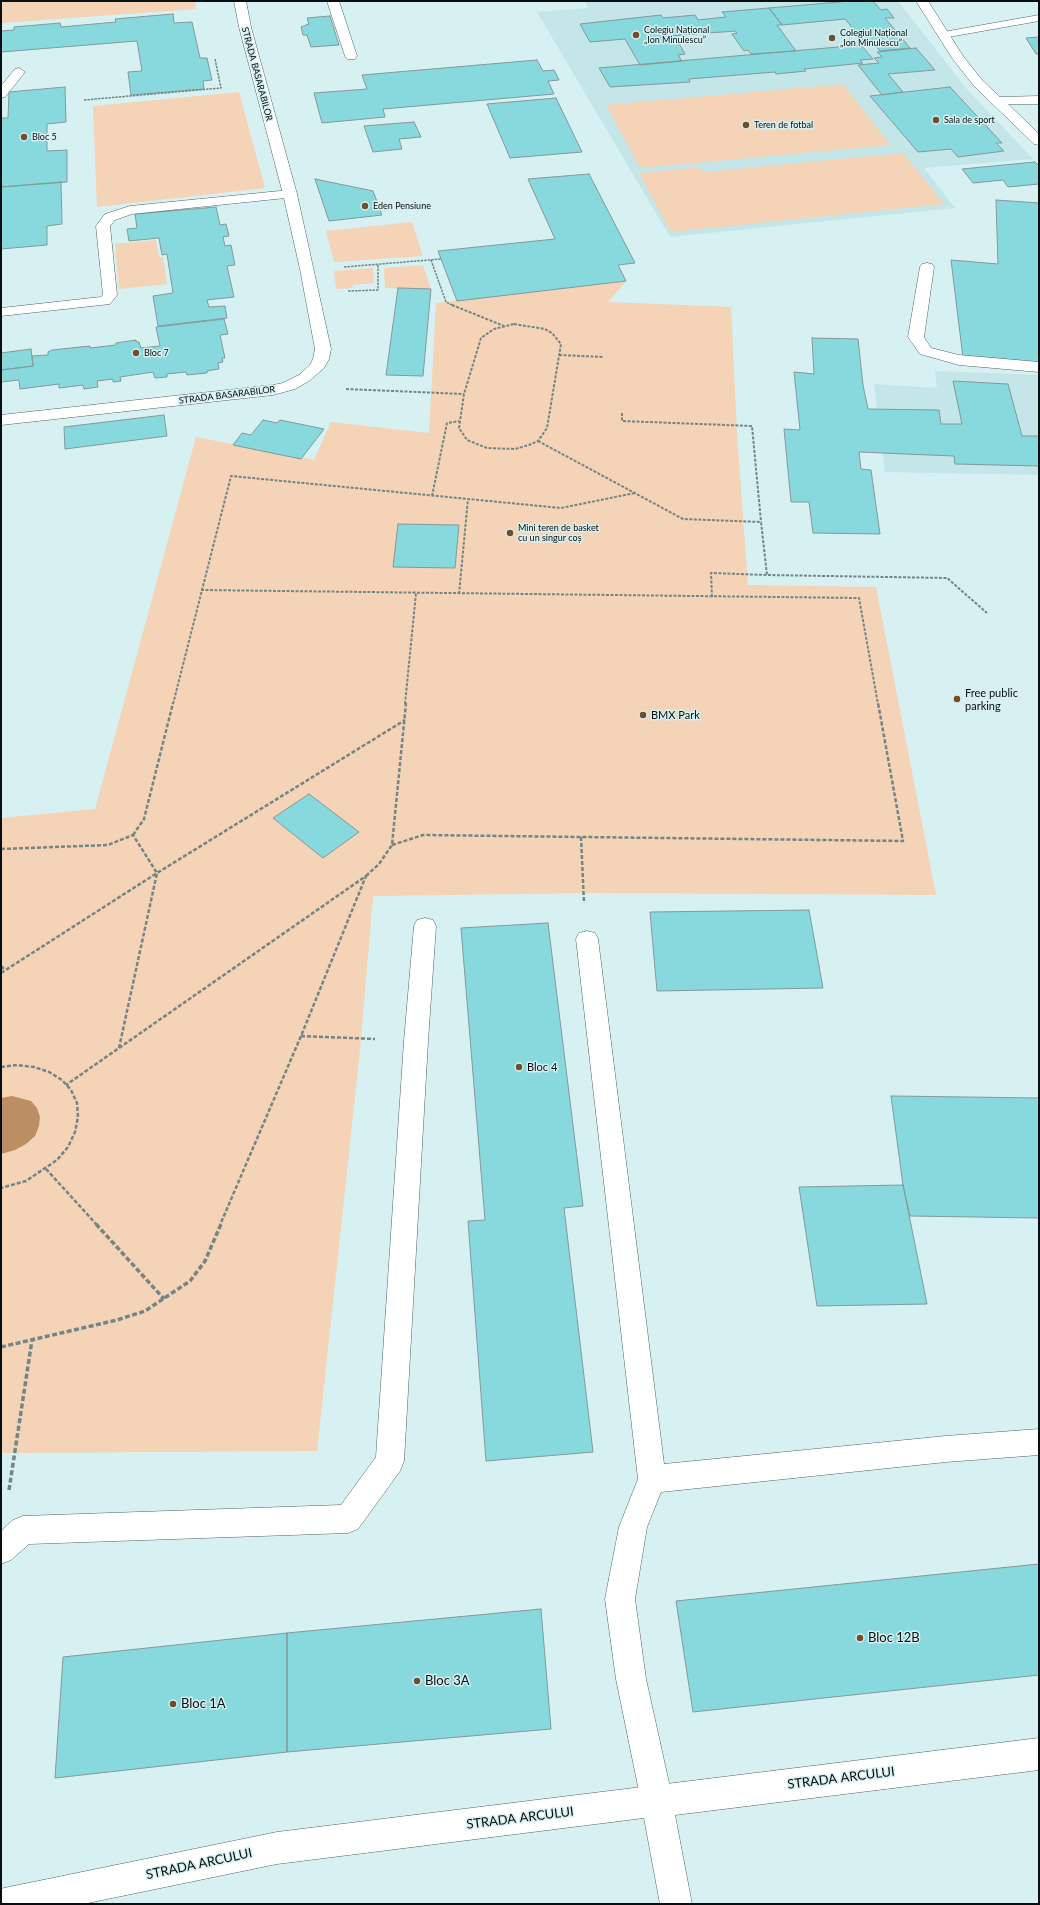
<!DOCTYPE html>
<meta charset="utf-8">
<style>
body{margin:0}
#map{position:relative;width:1040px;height:1905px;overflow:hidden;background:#d7f0f1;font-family:Lato,sans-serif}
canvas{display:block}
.frame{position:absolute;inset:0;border:2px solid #070f10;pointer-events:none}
</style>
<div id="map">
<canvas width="1040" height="1905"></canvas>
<div class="frame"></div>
</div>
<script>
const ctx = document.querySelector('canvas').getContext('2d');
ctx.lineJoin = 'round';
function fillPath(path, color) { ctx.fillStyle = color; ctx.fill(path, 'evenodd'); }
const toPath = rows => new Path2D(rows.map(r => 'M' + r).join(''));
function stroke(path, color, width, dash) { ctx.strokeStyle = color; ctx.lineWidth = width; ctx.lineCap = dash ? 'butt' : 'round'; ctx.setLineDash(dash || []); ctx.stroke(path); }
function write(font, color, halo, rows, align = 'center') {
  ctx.font = font + ' Lato,sans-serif'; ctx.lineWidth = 3; ctx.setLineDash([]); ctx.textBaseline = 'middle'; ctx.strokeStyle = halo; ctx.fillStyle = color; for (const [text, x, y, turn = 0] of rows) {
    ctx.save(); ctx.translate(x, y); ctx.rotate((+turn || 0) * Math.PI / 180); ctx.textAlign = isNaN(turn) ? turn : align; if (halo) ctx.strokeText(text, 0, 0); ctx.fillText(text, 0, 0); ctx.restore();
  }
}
fillPath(toPath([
 [585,1,898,1,966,88,1033,159,924,168,955,208,670,237,537,12,588,8],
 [935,371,1039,375,1039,475,885,472,874,384,937,388]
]), '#c4e6e8');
fillPath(toPath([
 [1,1,195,1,196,9,1,23],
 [843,84,890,145,640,168,606,105],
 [239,92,265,188,97,207,93,106],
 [903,153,944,204,671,232,639,173,699,167,703,172],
 [412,222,423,256,334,262,326,231],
 [156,240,159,257,163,257,167,284,119,289,115,244],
 [423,265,431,289,385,288,384,268],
 [373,268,374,283,352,285,353,288,336,289,334,271],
 [626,281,608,302,731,307,737,434,748,585,876,587,936,895,597,893,373,896,360,1050,317,1451,1,1453,1,818,95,809,196,437,314,460,331,422,429,433,436,303]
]), '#f4d3b6');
fillPath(toPath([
 [12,1096,31,1101,37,1108,40,1117,39,1126,35,1136,26,1144,15,1150,1,1154,1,1098]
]), '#bc8e63');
const building = toPath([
 [851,1,873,1,881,10,887,9,894,18,885,18,910,48,880,51,875,45,868,46,845,19,782,25,769,8,851,1],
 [769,8,782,25,777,25,796,51,751,54,748,50,744,51,732,34,737,33,735,31,669,36,672,41,677,40,685,54,678,55,682,61,640,65,625,39,590,42,580,24,661,15,663,18,695,15,698,20,726,17,722,12,769,8],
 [173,14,174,23,192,22,200,58,207,58,212,80,203,81,204,89,131,95,128,72,142,71,137,41,1,52,1,31,14,30,14,27,60,23,61,27,116,22,115,19,173,14],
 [330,16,339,45,311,47,307,35,303,35,301,27,309,24,307,18,330,16],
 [1039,37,1039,54,1036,54,1026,38,1039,37],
 [861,45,873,59,860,60,863,63,804,69,806,71,776,74,775,72,689,79,690,82,610,87,599,68,861,45],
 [916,48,935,70,888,74,903,92,882,95,858,65,879,63,874,58,882,57,877,52,916,48],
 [537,60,543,71,554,70,559,80,548,81,554,94,383,109,385,117,322,123,314,93,367,89,362,75,537,60],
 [65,87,66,122,47,124,47,151,67,150,67,182,1,187,1,118,8,118,9,92,65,87],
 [950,87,1002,143,996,143,1004,151,958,157,951,149,918,152,870,96,950,87],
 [556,98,582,152,510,158,487,104,556,98],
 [414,122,421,137,399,139,402,149,373,152,364,126,414,122],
 [1035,162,1039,166,1039,184,1008,187,1003,180,973,183,962,169,1035,162],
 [589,174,635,263,618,265,626,281,457,301,438,251,555,239,528,179,589,174],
 [315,179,373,191,382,215,329,221,315,179],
 [61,182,62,224,47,226,47,245,1,249,1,187,61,182],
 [996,200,1039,203,1039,365,963,358,951,260,998,264,996,200],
 [216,207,220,225,226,224,229,236,223,237,225,246,231,245,235,265,227,266,234,297,207,300,209,307,225,306,227,318,158,326,153,296,173,293,167,254,162,255,159,238,129,241,127,229,137,228,135,214,216,207],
 [398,288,431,289,423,376,386,375,398,288],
 [224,319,228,334,220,335,225,358,222,358,223,362,218,363,219,369,207,371,207,373,187,375,186,372,167,374,167,377,155,378,153,372,120,377,121,381,113,382,113,379,97,381,98,387,84,389,83,385,59,388,59,384,20,389,19,380,1,382,1,370,33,366,32,356,48,355,48,352,52,350,90,346,90,348,116,345,116,343,136,340,136,342,139,342,141,348,160,346,156,327,224,319],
 [812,338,858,339,863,385,868,409,939,410,941,424,962,424,953,381,1008,384,1022,436,1039,436,1039,466,955,464,954,456,859,452,861,469,871,470,880,534,813,533,809,502,791,502,784,429,800,430,794,372,814,374,812,338],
 [31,349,33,366,1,370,1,353,31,349],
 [164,415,167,436,65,449,64,427,164,415],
 [263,420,277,423,280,420,324,429,301,459,233,445,242,433,251,435,263,420],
 [398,524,459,525,455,568,393,567,398,524],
 [309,794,359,832,323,858,273,818,309,794],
 [809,910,823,988,657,991,650,912,809,910],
 [548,923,583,1206,564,1208,593,1452,486,1461,468,1221,485,1220,461,928,548,923],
 [891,1096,1039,1098,1039,1218,910,1216,903,1185,891,1096],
 [903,1185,927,1304,817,1306,799,1187,903,1185],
 [1039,1564,1039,1675,693,1712,676,1601,1039,1564],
 [541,1609,551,1729,287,1752,287,1633,541,1609],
 [287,1633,287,1752,55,1778,63,1657,287,1633]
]);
fillPath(building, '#87d9de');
stroke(building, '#83999a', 1);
const service = toPath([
 [1039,15,1039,21,943,38,937,35,943,32,1039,15],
 [290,190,295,191,297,194,295,197,132,214,115,220,110,226,117,295,110,304,1,316,1,308,101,297,103,295,96,226,105,214,130,206,290,190],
 [927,263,932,264,934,267,924,337,931,348,959,355,1039,362,1039,372,959,365,920,354,908,337,920,267,922,264,927,263],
 [425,918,433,920,436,926,428,1041,404,1461,400,1471,358,1529,348,1533,29,1544,11,1560,1,1564,1,1531,13,1520,23,1516,341,1505,376,1457,404,1041,414,926,417,920,425,918],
 [587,931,595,933,598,939,664,1464,946,1436,1039,1429,1039,1455,946,1462,661,1492,647,1527,635,1599,646,1679,673,1801,668,1812,657,1817,646,1812,641,1801,616,1679,605,1599,619,1527,638,1479,576,939,579,933,587,931]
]);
const minor = toPath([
 [234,1,246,1,251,27,297,194,331,349,329,359,324,368,309,381,295,389,273,395,1,425,1,415,273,385,283,383,299,375,310,365,313,359,315,349,300,269,283,194,239,27,234,1],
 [327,1,339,1,357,56,355,59,347,59,345,56,327,1],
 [916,1,928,1,963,56,982,80,1000,97,1039,96,1039,104,1008,104,1039,134,1039,145,1034,144,974,86,952,58,916,1],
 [19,68,25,72,5,97,1,98,1,86,15,69,19,68],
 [1039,1738,1039,1770,675,1815,692,1904,660,1904,644,1818,277,1864,83,1904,1,1904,1,1889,4,1888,277,1832,1039,1738]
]);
stroke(service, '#4f6466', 1);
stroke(minor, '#4f6466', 1);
stroke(toPath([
 [84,100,221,88,215,59],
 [431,260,446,302,454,306],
 [344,267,441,259],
 [348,291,378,290,378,264]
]), '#748586', 1.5, [2.5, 1]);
stroke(toPath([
 [452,305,504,326],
 [514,324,545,329,552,333,561,344,547,428,538,441,529,445,515,449,487,448,467,440,459,428,464,394,481,338,494,329,514,324],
 [559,355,604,357],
 [346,389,464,394],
 [622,413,622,421,752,426,761,522],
 [538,441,683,519,761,522,767,575,947,578,987,613],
 [432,496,447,423,459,421],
 [201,590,859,598,878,704],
 [459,594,468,499],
 [712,597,711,573,767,575],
 [173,704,231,476,561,508,635,493],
 [405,704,416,593]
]), '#748586', 2, [3, 1.5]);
stroke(toPath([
 [133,835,144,819,173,703],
 [581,837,584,903],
 [392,845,423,835,903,841,878,703],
 [1,849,108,845,133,835,157,873,119,1048,66,1085],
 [366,876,379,864,392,845,406,703],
 [1,966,5,970],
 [1,973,157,873,405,720],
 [301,1036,375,1039],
 [119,1048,366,876,301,1036,220,1225],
 [1,1067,17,1065,34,1067,49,1072,62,1080,71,1090,77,1103,78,1117,75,1132,68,1147,57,1160,26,1181,1,1188],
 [46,1169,97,1225]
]), '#748586', 2.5, [4, 2]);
stroke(toPath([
 [96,1224,164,1299],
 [1,1347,117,1320,145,1311,190,1281,205,1261,221,1224],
 [9,1490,32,1340]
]), '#748586', 3.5, [5, 2.5]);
fillPath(service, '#fff');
fillPath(minor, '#fff');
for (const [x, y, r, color] of [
 [636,35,4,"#724d29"],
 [832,38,4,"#724d29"],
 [936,120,4,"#724d29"],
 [746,125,4,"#724d29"],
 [24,137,4,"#724d29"],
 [365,206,4,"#724d29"],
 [136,353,4,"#724d29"],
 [510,533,4,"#724d29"],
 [957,699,4,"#724d29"],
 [643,715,4,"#724d29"],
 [519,1067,4,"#724d29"],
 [860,1638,4,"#724d29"],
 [417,1681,4,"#724d29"],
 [173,1704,4,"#724d29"]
]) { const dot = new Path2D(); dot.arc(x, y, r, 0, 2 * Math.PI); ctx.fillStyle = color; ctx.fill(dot); stroke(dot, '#d7f0f1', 1.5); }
write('9px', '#070f10', '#d7f0f1', [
 ["Colegiu Național",644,30],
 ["„Ion Minulescu”",644,40],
 ["Colegiul Național",840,33],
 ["„Ion Minulescu”",840,43],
 ["Sala de sport",944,120],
 ["Teren de fotbal",754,125],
 ["Bloc 5",32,137],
 ["Eden Pensiune",373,206],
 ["Bloc 7",144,353],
 ["Mini teren de basket",518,528],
 ["cu un singur coș",518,538]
], 'left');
write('9px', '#070f10', '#d7f0f1', [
 ["STRADA BASARABILOR",257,74,75],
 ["STRADA BASARABILOR",227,395,-7]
]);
write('11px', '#070f10', '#d7f0f1', [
 ["Free public",965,693],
 ["parking",965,706],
 ["BMX Park",651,715],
 ["Bloc 4",527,1067]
], 'left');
write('13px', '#070f10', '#d7f0f1', [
 ["Bloc 12B",868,1638],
 ["Bloc 3A",425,1681],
 ["Bloc 1A",181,1704]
], 'left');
write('13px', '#070f10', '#d7f0f1', [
 ["STRADA ARCULUI",841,1778,-7],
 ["STRADA ARCULUI",520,1818,-7],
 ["STRADA ARCULUI",199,1864,-12]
]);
</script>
